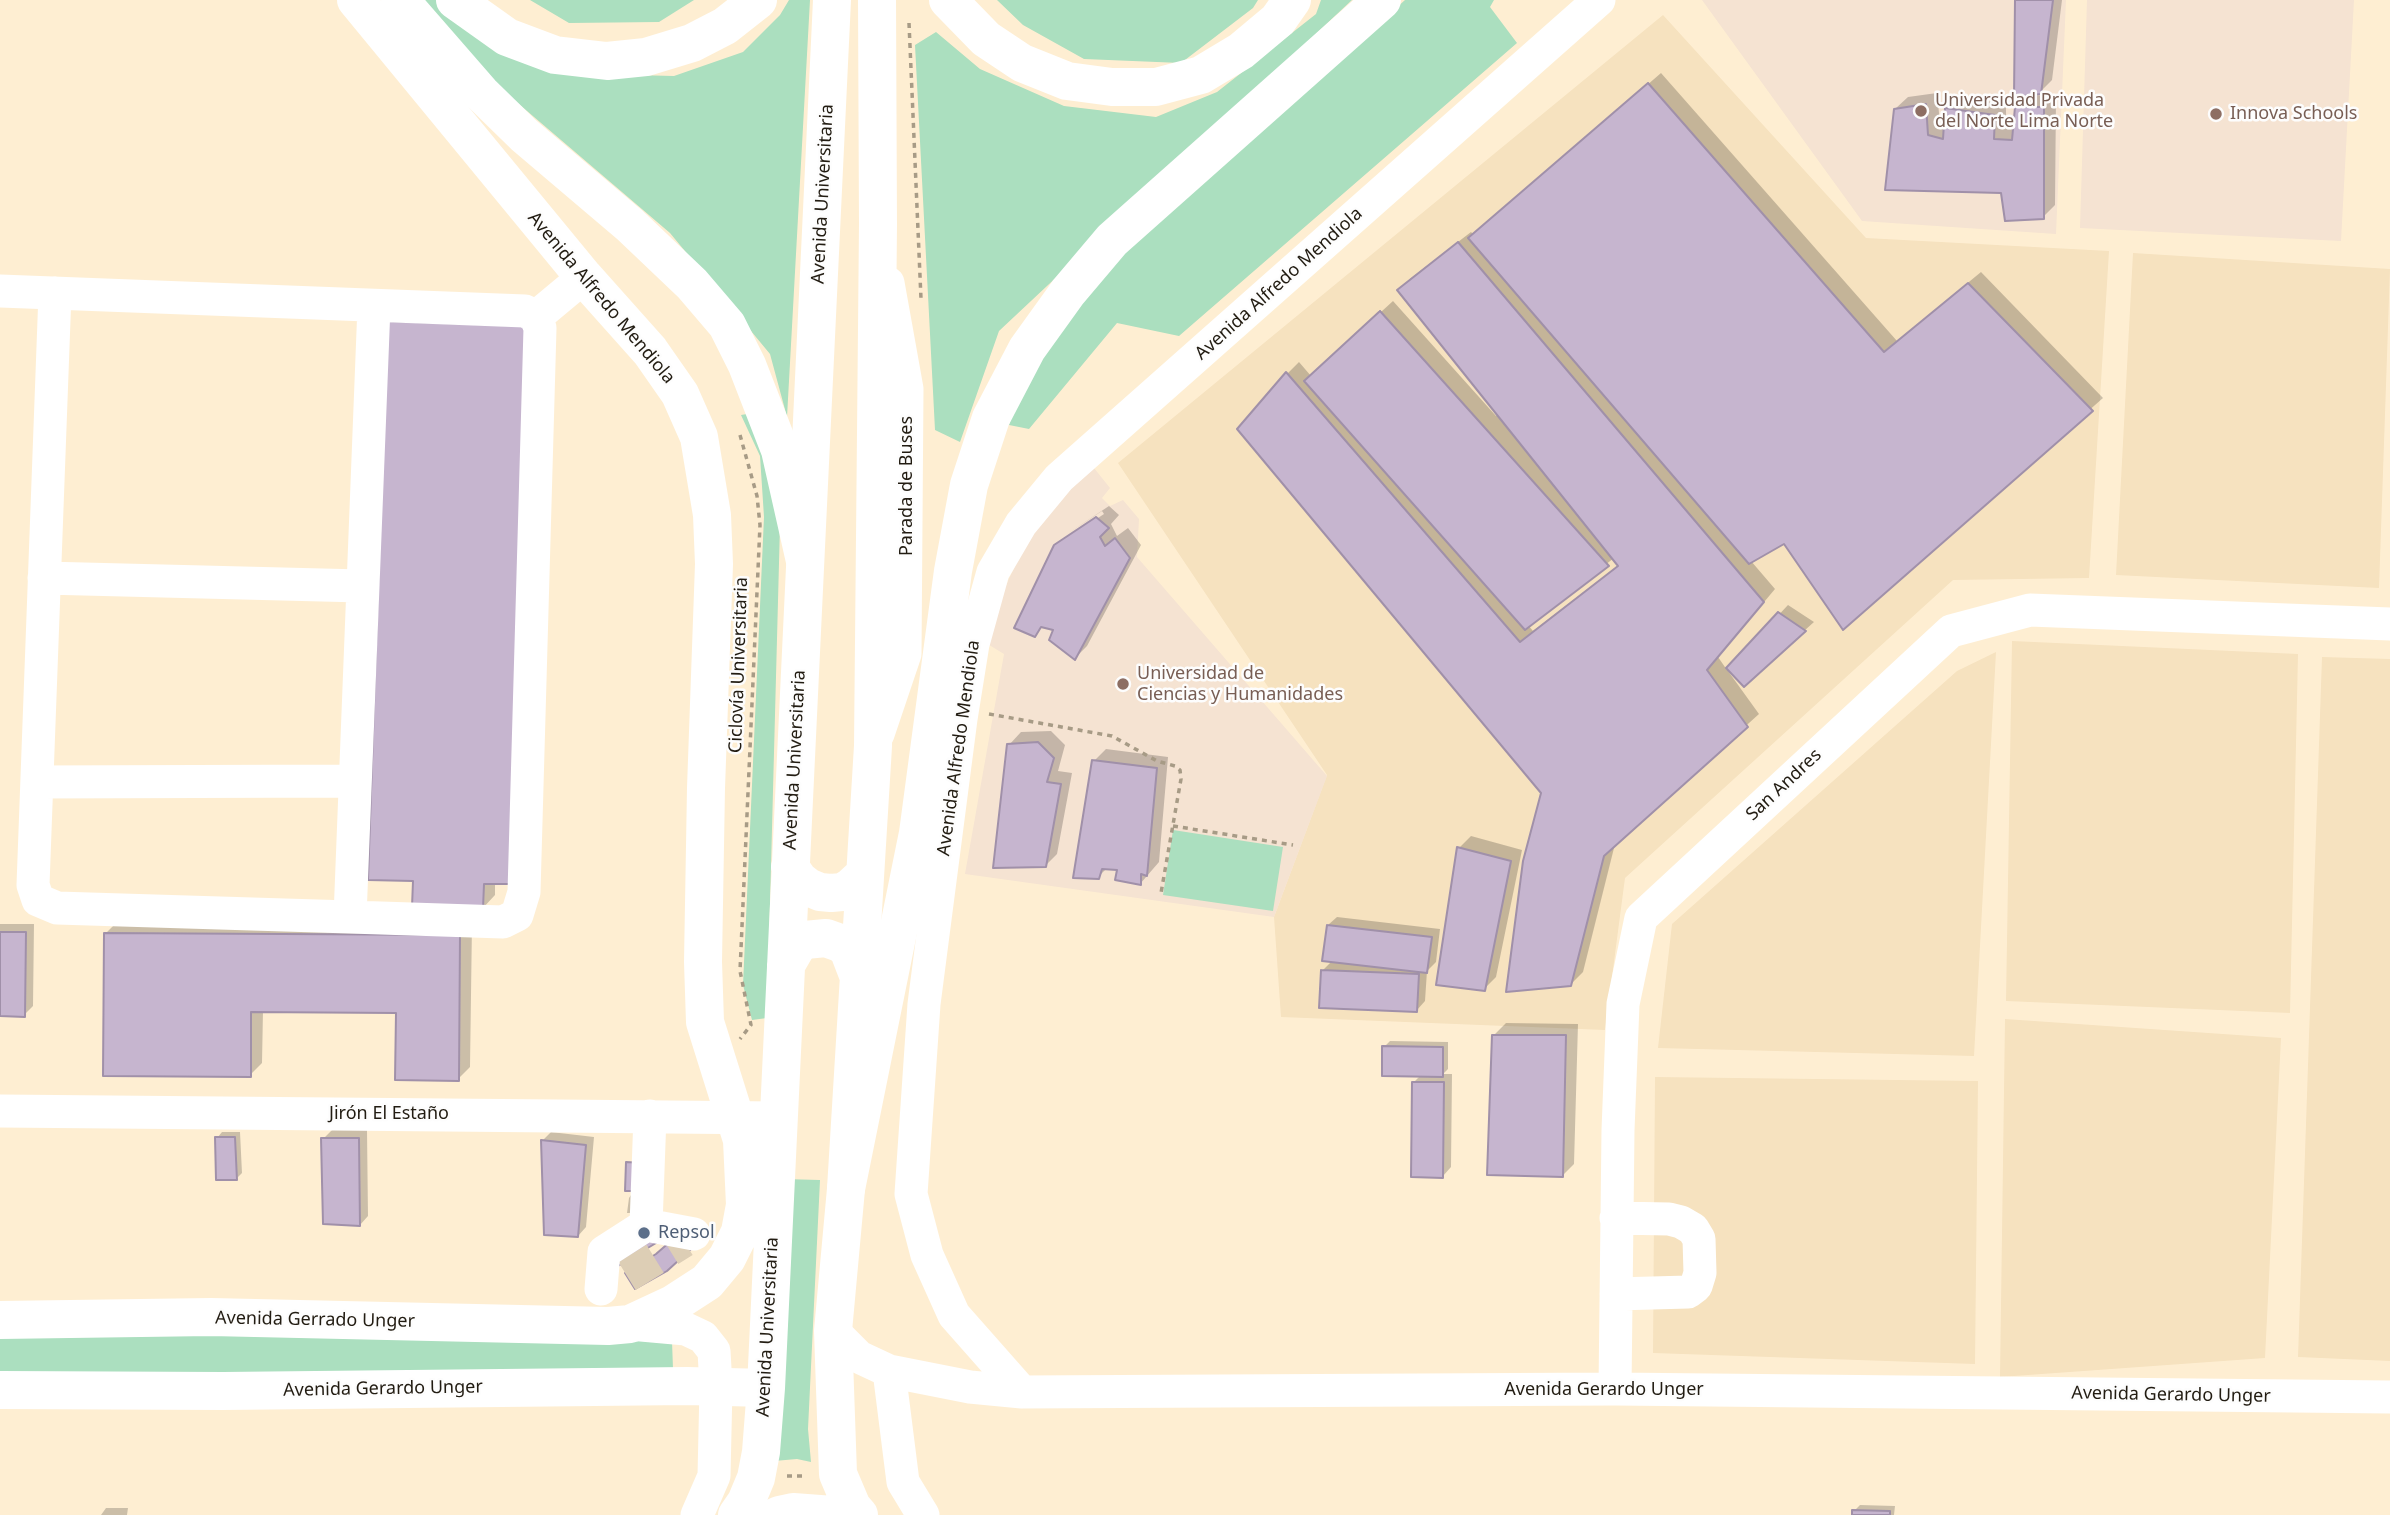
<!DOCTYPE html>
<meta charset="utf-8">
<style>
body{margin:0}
canvas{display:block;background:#feeed2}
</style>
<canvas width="2390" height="1515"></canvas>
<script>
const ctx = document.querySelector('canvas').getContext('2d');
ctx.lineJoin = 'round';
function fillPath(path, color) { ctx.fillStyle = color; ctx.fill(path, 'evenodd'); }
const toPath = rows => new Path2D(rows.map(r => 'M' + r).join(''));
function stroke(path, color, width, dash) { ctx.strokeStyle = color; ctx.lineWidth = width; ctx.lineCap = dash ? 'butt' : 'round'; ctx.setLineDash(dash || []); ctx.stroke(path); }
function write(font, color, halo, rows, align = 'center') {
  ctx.font = font + ' "Noto Sans",sans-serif'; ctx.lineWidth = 5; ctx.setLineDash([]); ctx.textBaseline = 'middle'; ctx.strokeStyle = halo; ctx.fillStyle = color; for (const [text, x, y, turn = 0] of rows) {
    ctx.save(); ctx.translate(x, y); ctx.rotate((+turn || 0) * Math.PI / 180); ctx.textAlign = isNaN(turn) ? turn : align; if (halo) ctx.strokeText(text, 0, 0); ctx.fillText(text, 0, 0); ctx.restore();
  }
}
fillPath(toPath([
 [1663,15,1866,238,2109,251,2089,578,1953,580,1625,878,1605,1030,1281,1017,1274,917,1327,775,1118,463],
 [2133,253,2390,269,2379,588,2116,575],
 [2012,641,2298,654,2290,1013,2006,1001],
 [1996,652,1974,1056,1658,1048,1672,924,1957,671],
 [2322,657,2390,659,2390,1361,2298,1357],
 [2005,1019,2281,1038,2265,1358,2000,1377],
 [1655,1077,1978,1081,1975,1364,1653,1353]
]), '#f6e2bf');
fillPath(toPath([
 [1702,0,2066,0,2056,234,1862,221],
 [2087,0,2354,0,2341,241,2080,228],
 [1094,468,1110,488,1102,498,1110,506,1123,500,1139,519,1137,557,1327,776,1274,917,965,874,1004,654,981,640,1046,498]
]), '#f5e3d2');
fillPath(toPath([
 [423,0,441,0,551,73,674,76,743,52,780,15,789,0,810,0,787,417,770,354,670,233,493,82],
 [530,0,694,0,659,22,569,23],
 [997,0,1258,0,1253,8,1181,63,1084,59,1023,25],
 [1321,0,1352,0,999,331,960,442,935,430,915,45,936,32,980,69,1064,106,1156,117,1217,92,1316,14],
 [1405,0,1494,0,1490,7,1517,43,1179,336,1117,323,1029,429,1009,425,1021,386,1110,266],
 [753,413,780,525,767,1018,752,1020,743,985,764,517,760,456,741,415],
 [1173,830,1283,847,1273,911,1163,895],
 [783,1179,820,1180,808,1429,811,1462,797,1459,774,1461],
 [0,1331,672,1341,673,1369,0,1378]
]), '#abdfbf');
fillPath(toPath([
 [2016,0,2062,0,2052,80,2040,92],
 [1661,73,1897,341,1981,272,2103,398,1843,627,1785,542,1751,561,1775,589,1718,657,1727,670,1788,605,1814,622,1744,685,1730,669,1728,671,1759,714,1615,844,1583,972,1571,984,1543,793,1287,374,1299,362,1311,376,1393,301,1496,416,1498,414,1399,290,1411,278,1471,232,1474,235],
 [1614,558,1619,565,1533,631,1528,625],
 [1937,93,1940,123,1946,125,1947,109,1959,97,2006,104,2006,127,2015,128,2016,108,2029,95,2056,96,2055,205,2043,217,2002,191,1887,188,1895,109,1908,97],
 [1109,506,1119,515,1111,524,1117,536,1128,528,1141,545,1087,646,1075,658,1055,629,1043,626,1035,635,1055,546,1062,539,1062,542,1104,514,1102,511,1067,534],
 [1051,731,1065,745,1058,771,1072,773,1057,854,1045,866,1009,745,1021,732],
 [1106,749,1168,757,1159,862,1140,884,1119,869,1108,867,1098,877,1094,761],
 [1471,836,1522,850,1496,977,1484,989,1459,848],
 [415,880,495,882,495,895,483,908],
 [1337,917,1440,929,1436,962,1427,971,1425,1001,1417,1010,1322,971,1333,960,1328,925],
 [118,921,472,924,470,1067,458,1079,398,1012,263,1011,262,1063,250,1075,106,933],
 [0,924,34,924,33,1006,24,1015,0,1015],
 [1506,1023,1578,1024,1574,1164,1562,1176,1494,1035],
 [1390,1041,1448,1042,1448,1069,1443,1074,1452,1074,1451,1167,1443,1176,1413,1083,1421,1075,1384,1047],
 [332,1130,367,1130,368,1216,360,1225,323,1139],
 [222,1132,240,1132,242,1173,236,1179,217,1138],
 [551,1132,594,1137,586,1227,578,1236,542,1141],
 [631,1195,641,1213,627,1213,629,1198],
 [1860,1505,1895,1506,1894,1515,1854,1515,1854,1511],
 [106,1508,128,1508,127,1515,101,1515]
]), '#0003');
const building = toPath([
 [2015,0,2053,0,2041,94,2014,97,2015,0],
 [1648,83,1884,352,1968,283,2093,411,1843,630,1784,544,1749,564,1468,238,1648,83],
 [1926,104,1928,135,1943,139,1945,108,1995,115,1994,139,2012,140,2015,107,2044,107,2044,219,2005,221,2001,193,1885,190,1894,109,1926,104],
 [1458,242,1764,602,1707,670,1748,727,1604,856,1571,986,1506,992,1523,861,1541,793,1237,429,1286,372,1520,642,1618,566,1397,290,1458,242],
 [1380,311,1609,566,1525,630,1304,381,1380,311],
 [387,321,530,326,511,884,484,884,483,909,412,907,413,881,368,880,387,321],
 [1096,517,1109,528,1100,537,1105,546,1115,538,1130,558,1075,660,1049,640,1053,630,1041,627,1035,637,1014,628,1054,545,1096,517],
 [1778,612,1806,631,1744,687,1726,668,1778,612],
 [1038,742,1054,758,1047,782,1061,784,1046,867,993,868,1007,744,1038,742],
 [1092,760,1157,768,1147,876,1141,874,1141,885,1115,880,1117,870,1102,869,1099,879,1073,878,1092,760],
 [1457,847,1511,861,1485,991,1436,985,1457,847],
 [1327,925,1432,937,1427,973,1322,961,1327,925],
 [0,932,26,932,25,1017,0,1016,0,932],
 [104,933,460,935,459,1081,395,1080,396,1013,251,1012,251,1077,103,1076,104,933],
 [1321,970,1419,974,1417,1012,1319,1008,1321,970],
 [1492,1035,1566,1035,1563,1177,1487,1175,1492,1035],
 [1382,1046,1443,1047,1443,1077,1382,1076,1382,1046],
 [1412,1082,1444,1082,1443,1178,1411,1177,1412,1082],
 [215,1137,235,1137,237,1180,216,1180,215,1137],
 [321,1138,359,1138,360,1226,323,1224,321,1138],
 [541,1140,586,1145,578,1237,544,1235,541,1140],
 [626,1162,643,1163,642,1191,625,1191,626,1162],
 [654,1229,661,1240,613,1269,607,1258,654,1229],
 [679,1234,691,1249,667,1271,635,1289,625,1273,656,1254,679,1234],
 [1852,1510,1890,1511,1890,1515,1852,1515,1852,1510]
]);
fillPath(building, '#c6b5cf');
stroke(building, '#a090a9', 2);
stroke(toPath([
 [627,1276,684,1241]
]), '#ddceb5', 33, [33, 17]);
stroke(toPath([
 [909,23,921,299],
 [740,435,757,496,760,525,740,971,751,1025,740,1039],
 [989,714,1112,736,1157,761,1175,766,1180,770,1181,779,1161,893],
 [1173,826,1293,845],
 [787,1476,807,1476]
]), '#a79b86', 3.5, [5, 5]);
stroke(toPath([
 [0,291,525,311,536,317,540,328,524,892,517,915,503,922,350,917,374,306],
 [55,293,33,885,38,900,57,908,350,917],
 [536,317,584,277],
 [44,578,362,586],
 [878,734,905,654,907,389,888,283],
 [37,782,355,781],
 [0,1111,779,1118],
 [646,1225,650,1116],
 [601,1289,604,1252,646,1225,694,1234],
 [1616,1294,1688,1292,1696,1286,1700,1273,1699,1239,1693,1229,1681,1222,1669,1219,1616,1218],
 [630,1324,686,1329,703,1337,714,1351,716,1387,714,1476,697,1515],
 [833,1331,859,1357,889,1371,970,1387,1022,1392,1615,1389,2390,1397],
 [889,1371,903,1482,923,1515],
 [1615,1389,1618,1130,1623,1004,1641,918,1951,631,2030,610,2390,624],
 [1022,1392,954,1315,927,1255,911,1194,924,1004,961,719,973,644,993,572,1021,524,1059,478,1599,0]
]), '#fff', 33);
stroke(toPath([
 [356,0,584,277,650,351,680,394,699,437,712,515,714,564,706,788,703,962,705,1022,742,1140,745,1205,740,1232],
 [790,867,799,880,808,887,820,892,831,893,842,892,851,887,865,874],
 [786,965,797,946,805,940,826,938,840,943,848,949,858,975],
 [0,1320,211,1317,608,1326,630,1324,673,1304,707,1282,727,1258,740,1232,753,1211],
 [0,1390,223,1391,687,1386,766,1388],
 [737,1515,746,1502,756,1478,761,1452,766,1388,832,0],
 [779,1515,793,1512,833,1515],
 [859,1515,852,1507,838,1474,833,1331,846,1189,873,746,878,224,877,0]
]), '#fff', 38);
stroke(toPath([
 [400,0,481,93,524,135,630,225,692,284,727,325,747,365,780,450,805,561],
 [455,0,507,37,555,55,607,61,646,57,692,43,725,26,758,0],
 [948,0,986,39,1022,63,1067,81,1112,87,1156,87,1201,75,1241,51,1278,20,1292,0],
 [846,1189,918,833,953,571,969,485,991,418,1027,349,1068,292,1112,240,1382,0]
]), '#fff', 38);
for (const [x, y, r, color] of [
 [1921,111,7,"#8d6e63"],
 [2216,114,7,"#8d6e63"],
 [1123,684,7,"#8d6e63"],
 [644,1233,7,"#5c6f8a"]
]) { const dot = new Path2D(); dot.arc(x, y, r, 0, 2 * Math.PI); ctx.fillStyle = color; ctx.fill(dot); stroke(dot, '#fdfdfd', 2.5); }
write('18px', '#785e54', '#fdfdfd', [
 ["Universidad Privada",1935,101],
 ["del Norte Lima Norte",1935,122],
 ["Innova Schools",2230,114],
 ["Universidad de",1137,674],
 ["Ciencias y Humanidades",1137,695]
], 'left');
write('18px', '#221c12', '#fdfdfd', [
 ["Avenida Universitaria",823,194,-87],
 ["Avenida Alfredo Mendiola",1279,284,-42],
 ["Avenida Alfredo Mendiola",601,298,50],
 ["Parada de Buses",907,486,-90],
 ["Ciclovía Universitaria",739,665,-88],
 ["Avenida Alfredo Mendiola",959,748,-82],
 ["Avenida Universitaria",795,760,-87],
 ["San Andres",1784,785,-43],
 ["Jirón El Estaño",389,1114],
 ["Avenida Gerrado Unger",315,1320,1],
 ["Avenida Universitaria",768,1327,-87],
 ["Avenida Gerardo Unger",383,1389,-1],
 ["Avenida Gerardo Unger",1604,1390],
 ["Avenida Gerardo Unger",2171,1395,1]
]);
write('18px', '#4e5e75', '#fdfdfd', [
 ["Repsol",658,1233]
], 'left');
</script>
